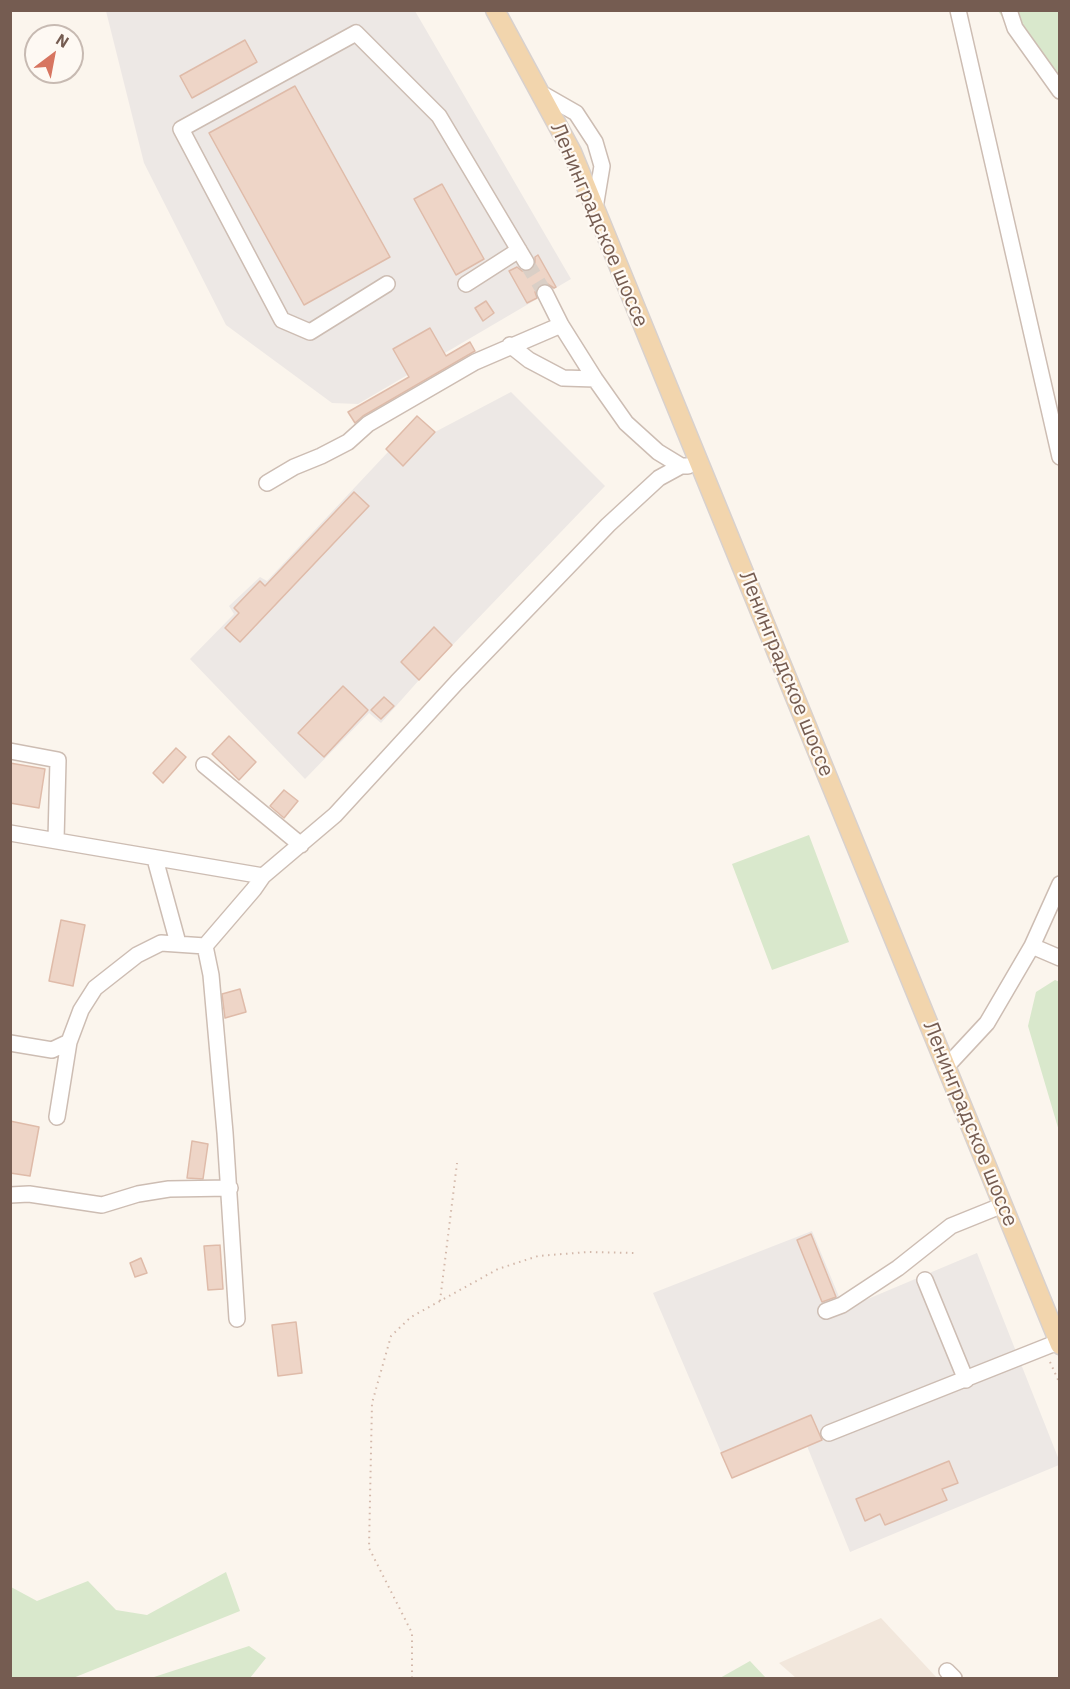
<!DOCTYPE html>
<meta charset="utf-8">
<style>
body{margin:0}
#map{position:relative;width:1070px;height:1689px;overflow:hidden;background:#fbf5ed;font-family:"IBM Plex Sans",sans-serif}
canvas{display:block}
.frame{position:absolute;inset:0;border:12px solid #755c51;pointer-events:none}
.north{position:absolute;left:24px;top:24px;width:60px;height:60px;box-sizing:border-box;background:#fef9f3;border:2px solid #c7bab2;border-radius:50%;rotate:32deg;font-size:16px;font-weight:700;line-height:24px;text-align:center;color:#755c51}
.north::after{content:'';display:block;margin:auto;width:21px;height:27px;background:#d77560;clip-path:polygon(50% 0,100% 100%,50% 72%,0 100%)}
</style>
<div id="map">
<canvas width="1070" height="1689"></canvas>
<div class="frame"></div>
<div class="north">N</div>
</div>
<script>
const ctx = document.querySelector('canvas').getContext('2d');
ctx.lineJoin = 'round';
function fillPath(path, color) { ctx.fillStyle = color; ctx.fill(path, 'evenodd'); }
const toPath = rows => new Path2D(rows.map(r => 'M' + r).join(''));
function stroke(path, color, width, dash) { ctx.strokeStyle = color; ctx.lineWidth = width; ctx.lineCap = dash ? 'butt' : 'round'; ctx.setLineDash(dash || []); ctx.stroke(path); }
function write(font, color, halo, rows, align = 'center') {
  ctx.font = font + ' "IBM Plex Sans",sans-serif'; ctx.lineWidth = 4.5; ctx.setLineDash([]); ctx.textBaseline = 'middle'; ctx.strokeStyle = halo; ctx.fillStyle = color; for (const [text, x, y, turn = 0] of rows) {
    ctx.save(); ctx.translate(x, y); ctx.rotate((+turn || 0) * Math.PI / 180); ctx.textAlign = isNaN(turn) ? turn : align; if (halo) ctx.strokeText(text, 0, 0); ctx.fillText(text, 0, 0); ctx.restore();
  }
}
fillPath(toPath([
 [881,1618,937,1678,796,1678,779,1663]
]), '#f2e7dc');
fillPath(toPath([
 [106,11,415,11,571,279,358,404,332,403,226,325,144,163],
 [511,392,605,486,419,680,381,723,369,713,305,779,190,659,234,614,229,606,260,577,267,581,388,452,386,449,417,416,435,432],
 [812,1231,844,1309,977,1253,1059,1460,1059,1465,850,1552,807,1446,732,1478,653,1293]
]), '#ede8e5');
fillPath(toPath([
 [998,11,1059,11,1059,98],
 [809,835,849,942,772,970,732,864],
 [1055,980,1060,982,1059,1131,1028,1026,1036,992],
 [226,1572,240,1611,73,1678,11,1678,11,1587,37,1601,88,1581,116,1610,147,1615],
 [249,1646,266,1658,250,1678,151,1678],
 [750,1661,766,1678,720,1678]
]), '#d9e8cc');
const building = toPath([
 [245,40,257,62,192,98,180,76,245,40],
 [295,86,390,257,304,305,209,133,295,86],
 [442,184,484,259,456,275,414,199,442,184],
 [538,255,556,287,554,288,546,283,540,285,535,292,537,298,527,303,509,271,517,267,522,271,530,271,535,266,535,257,538,255],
 [486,301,494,313,483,321,475,308,486,301],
 [430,328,446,356,470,342,475,351,363,416,355,423,348,412,409,377,393,349,430,328],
 [417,416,435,432,403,466,386,449,417,416],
 [354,492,369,506,240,642,225,628,239,613,234,608,260,581,265,586,354,492],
 [434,627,452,645,419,680,401,662,434,627],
 [343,686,368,710,324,757,298,733,343,686],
 [384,697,394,706,381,719,371,710,384,697],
 [229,736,256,762,239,780,212,754,229,736],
 [176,748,186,757,163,783,153,773,176,748],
 [10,763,45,769,39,808,10,803,10,763],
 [284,790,298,801,284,818,270,806,284,790],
 [61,920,85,925,73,986,49,981,61,920],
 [240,989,246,1012,225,1018,222,994,240,989],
 [10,1121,39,1127,30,1176,10,1173,10,1121],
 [192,1141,208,1144,203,1179,187,1178,192,1141],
 [811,1234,836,1297,822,1302,797,1240,811,1234],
 [220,1245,223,1289,208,1290,204,1246,220,1245],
 [141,1258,147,1273,135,1277,130,1263,141,1258],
 [296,1322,302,1373,278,1376,272,1325,296,1322],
 [811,1415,822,1440,732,1478,721,1453,811,1415],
 [949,1461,958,1483,942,1489,947,1500,885,1525,880,1514,865,1521,856,1499,949,1461]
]);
fillPath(building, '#eed5c7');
stroke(building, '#dfbba9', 1.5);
stroke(toPath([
 [526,262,545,293]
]), '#dacfc6', 15, [15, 8]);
const minor = toPath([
 [958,10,1060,457],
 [1009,10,1015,28,1060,91],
 [541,93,576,113,595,142,602,166,595,208],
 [387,284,310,332,282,320,181,129,356,33,439,116,526,262],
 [466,284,519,250],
 [545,293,561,325,595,379,626,423,658,452,681,466,688,466],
 [510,345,529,360,563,378,595,379],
 [267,483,294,467,321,456,348,442,368,424,475,362,561,325],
 [10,751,58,760,56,840],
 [204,765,301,845],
 [10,833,263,876],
 [155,859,178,943],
 [1032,946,1060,958],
 [10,1043,52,1050,69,1042,81,1010,95,988,137,955,161,943,205,946],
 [947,1066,987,1023,1032,946,1060,884],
 [57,1117,69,1042],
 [10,1195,29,1194,102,1205,138,1194,169,1189,230,1188],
 [925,1280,966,1380],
 [826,1311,842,1305,898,1268,951,1226,1003,1205],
 [237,1319,225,1133,211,975,205,946,254,889,263,876,335,815,457,682,608,525,659,478,681,466],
 [829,1433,1058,1342],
 [947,1671,954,1678]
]);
const major = toPath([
 [495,10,572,152,1060,1345]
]);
stroke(minor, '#cdbdb3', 18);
stroke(major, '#d8d1ce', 21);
stroke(toPath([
 [440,1301,457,1163],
 [1050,1362,1060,1384],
 [412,1678,412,1633,369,1548,372,1403,391,1336,411,1317,498,1269,538,1256,588,1252,635,1253]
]), '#d3b8aa', 2, [1.5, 4.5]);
stroke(minor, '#fff', 15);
stroke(major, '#f2d5ad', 18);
write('21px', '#755c51', '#fef9f3', [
 ["Ленинградское шоссе",599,225,67],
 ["Ленинградское шоссе",786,674,68],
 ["Ленинградское шоссе",970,1124,68]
]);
</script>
